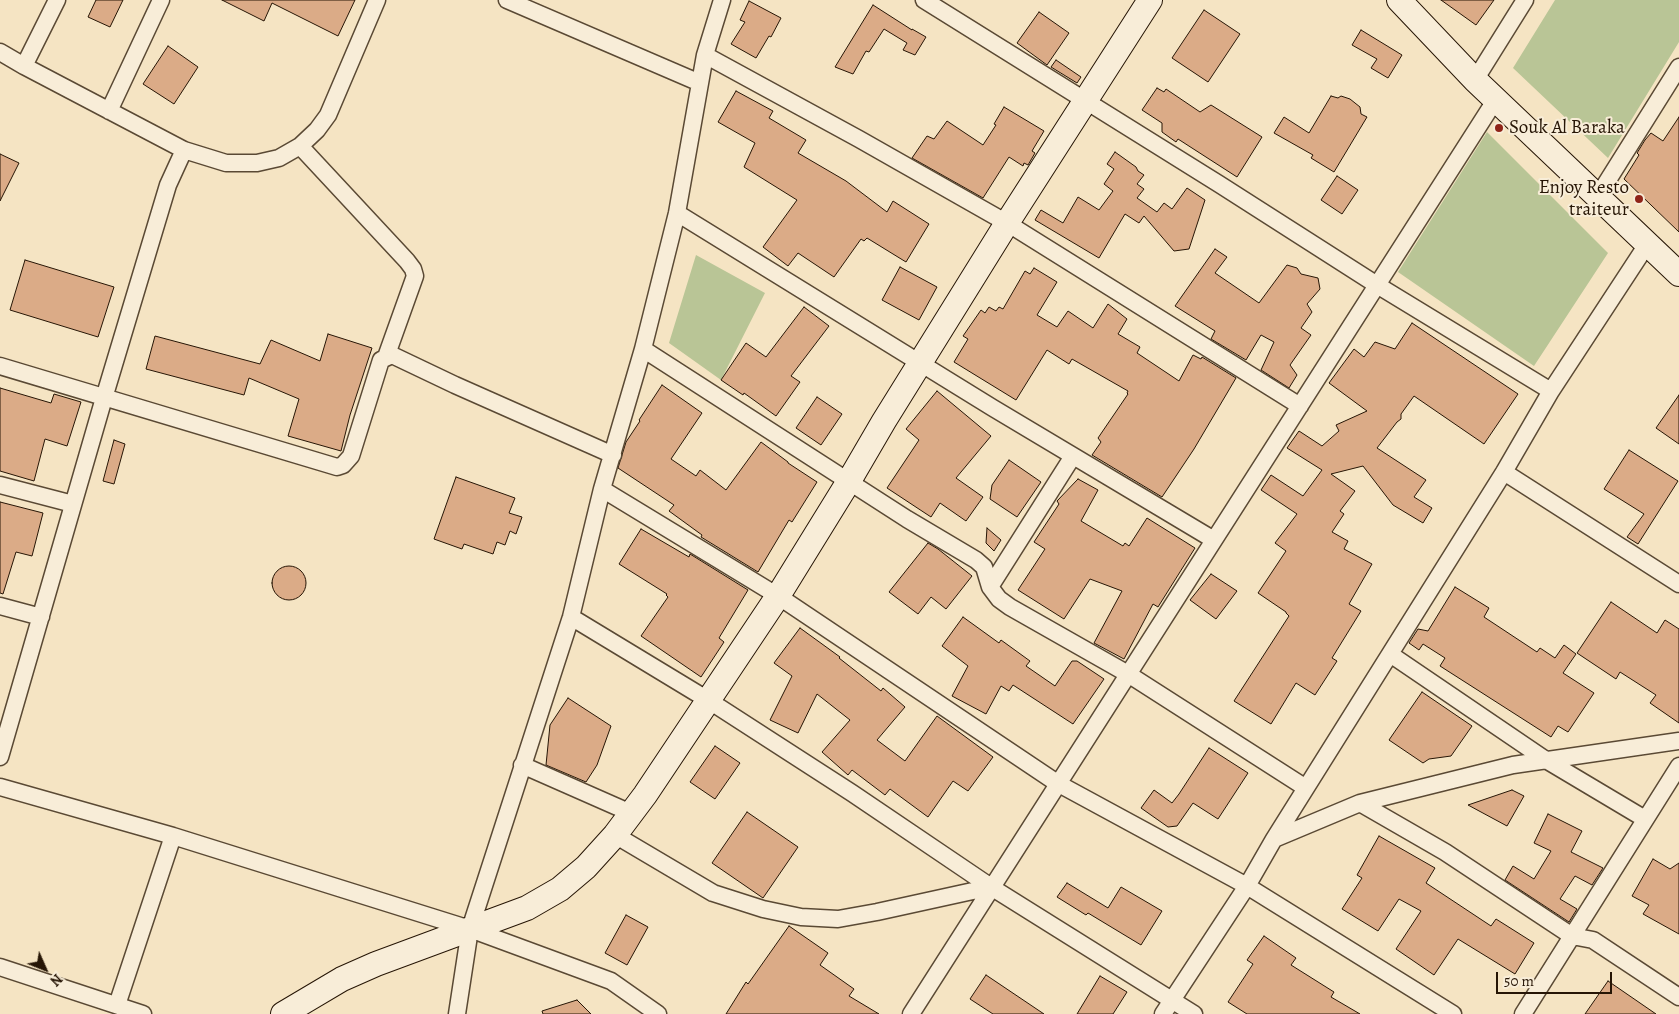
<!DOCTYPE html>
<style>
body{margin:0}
#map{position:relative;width:1679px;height:1014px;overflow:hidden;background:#f5e4c3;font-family:Alegreya,serif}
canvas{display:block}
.north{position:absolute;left:20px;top:944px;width:50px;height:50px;-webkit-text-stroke:4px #f8edd8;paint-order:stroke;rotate:134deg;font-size:14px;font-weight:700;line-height:20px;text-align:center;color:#261505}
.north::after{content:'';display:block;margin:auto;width:18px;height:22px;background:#261505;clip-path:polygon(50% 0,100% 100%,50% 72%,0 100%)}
.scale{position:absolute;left:1496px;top:972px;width:116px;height:22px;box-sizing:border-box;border:2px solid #261505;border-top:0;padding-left:6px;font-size:15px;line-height:18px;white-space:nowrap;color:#261505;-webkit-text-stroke:4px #f8edd8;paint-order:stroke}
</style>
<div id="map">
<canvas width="1679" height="1014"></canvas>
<div class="north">N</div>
<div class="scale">50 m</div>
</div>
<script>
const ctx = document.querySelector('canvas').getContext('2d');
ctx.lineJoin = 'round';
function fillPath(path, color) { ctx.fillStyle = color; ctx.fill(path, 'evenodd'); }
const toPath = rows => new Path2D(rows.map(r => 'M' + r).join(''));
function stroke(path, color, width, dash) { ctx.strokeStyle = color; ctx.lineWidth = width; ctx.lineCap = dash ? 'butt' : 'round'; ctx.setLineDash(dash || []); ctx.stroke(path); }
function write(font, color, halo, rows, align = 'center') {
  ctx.font = font + ' Alegreya,serif'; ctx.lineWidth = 4; ctx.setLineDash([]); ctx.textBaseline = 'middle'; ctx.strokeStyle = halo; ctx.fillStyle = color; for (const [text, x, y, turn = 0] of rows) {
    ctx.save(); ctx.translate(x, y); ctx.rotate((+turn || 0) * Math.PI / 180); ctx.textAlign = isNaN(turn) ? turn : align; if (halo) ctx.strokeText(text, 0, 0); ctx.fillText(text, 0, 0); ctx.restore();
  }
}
fillPath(toPath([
 [1555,0,1679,0,1679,42,1608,158,1513,68],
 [1487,132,1608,253,1534,366,1398,272],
 [696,255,765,293,721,380,669,343]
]), '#b9c596');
const building = toPath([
 [96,0,123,0,110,27,88,17,96,0],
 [222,0,355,0,338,36,272,3,264,21,222,0],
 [1441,0,1494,0,1476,25,1441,0],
 [749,1,781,18,771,37,769,36,756,58,731,44,745,22,740,20,749,1],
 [873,5,912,30,912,29,926,37,915,55,903,50,907,43,884,29,869,52,866,51,853,74,835,67,873,5],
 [1204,10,1240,34,1208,82,1172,58,1204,10],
 [1039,12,1069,33,1047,65,1017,43,1039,12],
 [1361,30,1402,55,1388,78,1371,68,1377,59,1352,45,1361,30],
 [168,46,198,67,174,104,143,84,168,46],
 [1056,60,1081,77,1077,83,1051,67,1056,60],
 [1157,88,1164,92,1166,89,1200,112,1211,105,1262,137,1237,177,1178,139,1176,142,1162,132,1162,123,1142,110,1157,88],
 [736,91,773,111,769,118,806,140,798,153,846,181,887,212,893,201,929,224,906,262,867,238,864,241,861,239,834,277,798,253,788,266,763,247,797,200,744,167,755,143,718,122,736,91],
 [1331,96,1338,98,1341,96,1350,99,1360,107,1361,114,1367,117,1334,172,1311,158,1313,155,1274,133,1284,117,1309,133,1331,96],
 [1004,107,1044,131,1032,151,1035,153,1028,165,1024,163,1023,166,1009,157,983,198,912,158,927,136,934,139,947,121,983,145,996,125,994,124,1004,107],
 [1679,117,1679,232,1624,179,1639,155,1637,153,1645,140,1651,133,1663,141,1679,117],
 [1115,152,1136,167,1138,171,1144,175,1137,184,1144,189,1137,198,1157,212,1164,203,1172,209,1187,188,1205,200,1189,249,1174,251,1144,216,1139,223,1125,214,1099,258,1035,220,1041,210,1063,223,1078,197,1099,210,1113,191,1104,184,1114,169,1107,164,1115,152],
 [0,154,19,163,0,201,0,154],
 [1337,176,1358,190,1342,214,1321,200,1337,176],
 [1215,249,1227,257,1215,273,1259,303,1287,265,1297,268,1301,274,1318,278,1320,289,1307,304,1312,312,1301,328,1311,335,1290,365,1297,375,1289,388,1261,370,1274,342,1261,335,1246,360,1211,339,1215,331,1175,306,1215,249],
 [25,260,114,287,98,337,10,310,25,260],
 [900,267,937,287,919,320,882,300,900,267],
 [1034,268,1057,282,1037,315,1057,327,1068,311,1093,328,1108,304,1127,319,1118,334,1140,347,1137,353,1179,381,1193,355,1201,359,1202,357,1236,378,1194,449,1162,497,1092,455,1101,442,1098,438,1128,394,1127,393,1128,391,1072,359,1069,364,1047,350,1016,400,954,362,968,339,963,336,981,310,985,313,989,307,996,311,999,307,1003,309,1025,271,1030,274,1034,268],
 [804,307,829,326,791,376,800,382,776,416,744,393,743,395,721,380,746,343,766,357,804,307],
 [1412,323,1518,394,1484,444,1414,396,1401,414,1401,419,1397,422,1377,448,1426,480,1414,497,1432,508,1423,523,1393,505,1363,466,1331,474,1355,491,1340,511,1344,514,1332,532,1348,541,1344,549,1372,564,1349,604,1361,611,1332,658,1337,661,1315,695,1296,683,1271,724,1234,701,1289,616,1286,613,1286,612,1258,593,1286,551,1275,543,1297,514,1261,490,1271,475,1303,496,1322,470,1287,448,1299,431,1322,446,1339,431,1336,425,1367,411,1329,383,1354,349,1364,357,1375,342,1395,349,1412,323],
 [328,334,372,348,350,415,341,451,288,436,299,399,249,378,244,395,146,369,155,336,260,364,271,340,320,361,328,334],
 [662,385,702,413,671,459,696,476,700,470,726,490,761,442,788,462,788,463,817,482,792,522,789,520,758,572,701,537,702,535,669,511,674,505,618,468,626,442,640,421,639,420,662,385],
 [0,388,51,403,54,394,81,402,67,446,45,439,34,481,0,471,0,388],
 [937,391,991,436,956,478,983,497,966,521,940,503,931,517,887,488,919,440,906,429,937,391],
 [1679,395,1679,444,1656,428,1679,395],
 [817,397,842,414,821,445,796,428,817,397],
 [114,440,125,444,114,484,103,481,114,440],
 [1629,450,1678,481,1638,544,1627,537,1644,514,1604,489,1629,450],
 [1009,460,1041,482,1017,517,990,499,992,485,1009,460],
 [456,477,515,498,509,513,522,517,516,534,510,531,505,545,497,542,493,554,464,544,462,549,434,539,456,477],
 [1078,479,1098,490,1081,521,1123,546,1125,543,1129,546,1147,518,1195,548,1158,607,1153,604,1124,659,1094,643,1122,591,1090,579,1064,619,1018,590,1045,549,1034,542,1059,504,1057,501,1078,479],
 [0,502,43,513,32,556,16,552,3,594,0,593,0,502],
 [987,528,1001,540,994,551,986,543,987,528],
 [641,529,689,557,690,554,748,590,719,638,724,642,701,677,641,636,668,597,666,595,667,594,619,564,641,529],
 [928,543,938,549,972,576,946,609,931,597,918,614,889,592,928,543],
 '272 583a17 17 0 1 1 34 0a17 17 0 1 1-34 0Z',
 [1211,574,1237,591,1216,619,1190,600,1211,574],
 [1455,587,1489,608,1484,617,1537,652,1540,648,1555,658,1564,645,1576,654,1563,673,1594,693,1568,732,1558,726,1551,737,1440,666,1445,658,1423,644,1419,650,1409,643,1418,629,1428,631,1455,587],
 [1611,602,1657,633,1665,620,1679,629,1679,723,1650,703,1656,695,1620,672,1616,679,1577,653,1611,602],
 [963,617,999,643,1001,640,1030,661,1026,666,1055,686,1072,661,1077,661,1104,679,1073,724,1013,685,1009,691,1001,686,986,714,952,696,968,666,942,646,963,617],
 [800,628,840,657,839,658,881,691,883,688,905,707,877,740,905,761,937,716,993,757,968,791,953,781,928,817,890,789,885,795,852,770,848,775,822,752,850,720,817,694,798,733,770,720,792,676,774,663,800,628],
 [1422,692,1472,726,1451,756,1429,759,1423,763,1389,740,1422,692],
 [568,698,611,726,597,765,586,782,546,765,550,725,568,698],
 [715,746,740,763,715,799,690,782,715,746],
 [1209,748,1248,773,1218,819,1193,803,1177,826,1168,827,1141,808,1154,790,1172,803,1179,794,1209,748],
 [1512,790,1524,796,1507,826,1468,805,1512,790],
 [747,812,798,847,763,898,712,863,747,812],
 [1548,814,1582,831,1571,852,1603,868,1592,885,1575,876,1560,899,1577,909,1569,922,1505,880,1513,866,1534,879,1551,851,1534,843,1548,814],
 [1379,836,1435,868,1426,883,1491,926,1496,919,1534,943,1515,974,1458,939,1434,975,1396,949,1421,911,1399,899,1378,931,1342,909,1362,878,1357,875,1379,836],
 [1653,859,1670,869,1679,863,1679,934,1643,914,1649,905,1632,896,1653,859],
 [1067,883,1108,908,1121,887,1162,911,1141,945,1088,913,1086,915,1057,897,1067,883],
 [626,915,648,927,627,965,605,953,626,915],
 [789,926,828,953,820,965,854,989,849,996,879,1014,726,1014,746,982,748,984,789,926],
 [1264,936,1296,958,1291,965,1334,992,1331,997,1360,1014,1247,1014,1228,1002,1253,964,1247,960,1264,936],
 [986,975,1044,1014,993,1014,970,999,986,975],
 [1100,976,1127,992,1113,1014,1077,1014,1100,976],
 [1608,981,1656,1014,1585,1014,1608,981],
 [577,1000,591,1014,543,1014,542,1011,577,1000]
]);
fillPath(building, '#dbab87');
stroke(building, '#261505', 1);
const street = toPath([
 [507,0,700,83],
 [924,0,1219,184,1377,285,1551,391],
 [0,52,24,66,184,150,226,163,257,163,279,158,300,146,317,130,328,115,377,0],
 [705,55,859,139,1007,223,1300,406],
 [24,66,57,0],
 [1475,80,1525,0],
 [109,111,161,0],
 [300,146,407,261,413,269,415,276,386,357],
 [1598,196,1679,67],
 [677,213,993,408,1214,540],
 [643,349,907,519,976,560,984,567,990,587,999,599,1010,607,1128,674,1306,788],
 [0,366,337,467,343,465,351,456,381,360,392,355,455,385,613,455],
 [1504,472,1679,584],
 [0,485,73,504],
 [602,489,778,596,1057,783,1247,886,1453,1014],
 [990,587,1073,456],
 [0,606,41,617],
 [571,617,708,700,852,793,991,887,1194,1014],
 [1390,654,1546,760,1645,819],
 [0,757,104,398,168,185,184,150],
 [522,765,631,813],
 [0,787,173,836,470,929,611,981,658,1014],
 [1360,803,1445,852,1572,936,1593,940,1679,997],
 [615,835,713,893,763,909,801,917,838,919,877,912,991,887],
 [1274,839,1360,803,1513,765,1679,741],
 [0,967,143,1014],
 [117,1005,173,836],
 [457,1014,470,929,571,617,602,489,643,349,677,213,705,55,722,0],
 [911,1014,1496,99],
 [1163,1014,1247,886,1274,839,1504,472,1551,391,1648,243],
 [1523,1014,1679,766]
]);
const secondary = toPath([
 [1399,0,1475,80,1679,274],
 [283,1014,342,979,376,964,527,908,560,889,586,867,615,835,645,795,778,596,849,481,884,421,1007,223,1150,0]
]);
stroke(street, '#5a4934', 19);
stroke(secondary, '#261505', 26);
stroke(street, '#f8edd8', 16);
stroke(secondary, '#f8edd8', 24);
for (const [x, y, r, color] of [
 [1499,128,5,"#8f2418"],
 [1639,199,5,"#8f2418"]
]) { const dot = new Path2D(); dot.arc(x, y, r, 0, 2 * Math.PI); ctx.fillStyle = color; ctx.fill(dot); stroke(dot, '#f8edd8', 2); }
write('19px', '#261505', '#f8edd8', [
 ["Souk Al Baraka",1509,128],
 ["Enjoy Resto",1629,188,"right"],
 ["traiteur",1629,210,"right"]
], 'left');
</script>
